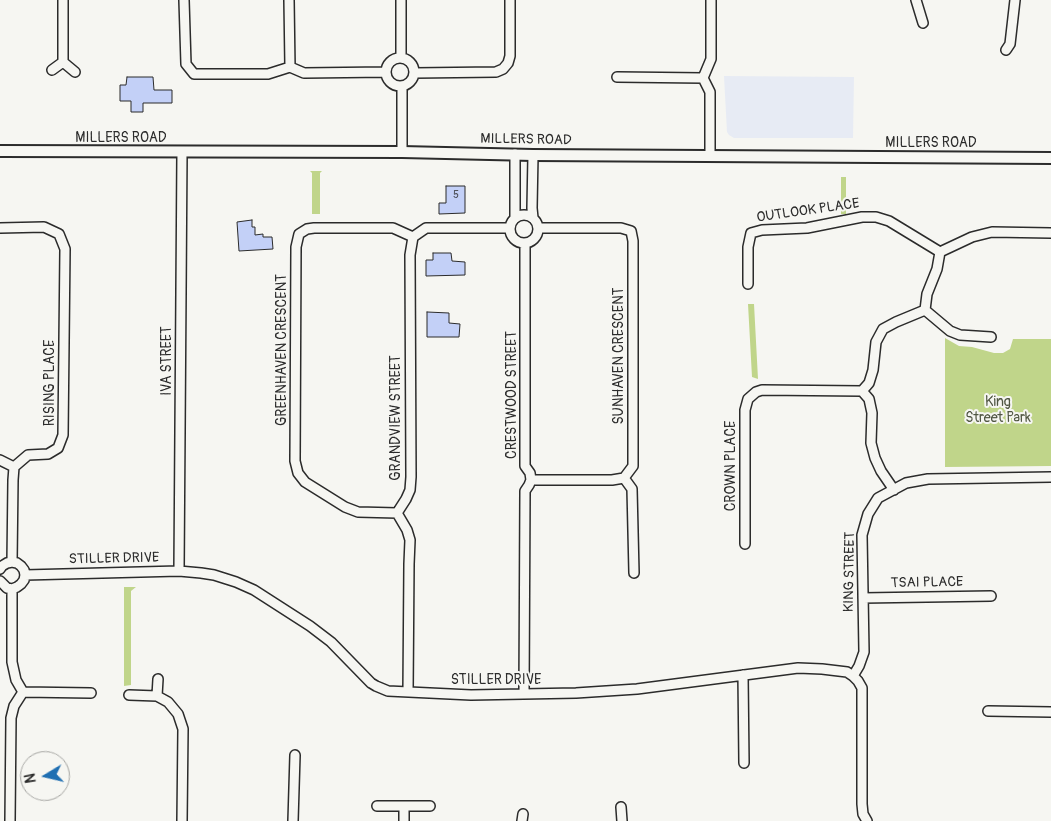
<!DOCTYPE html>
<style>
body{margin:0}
#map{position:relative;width:1051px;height:821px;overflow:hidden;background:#f6f6f2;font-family:Pangolin,sans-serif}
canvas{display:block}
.north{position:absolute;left:20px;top:751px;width:50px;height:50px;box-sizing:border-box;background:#f6f6f2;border:1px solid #a5a5a2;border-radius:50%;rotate:261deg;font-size:14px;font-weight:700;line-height:20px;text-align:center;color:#2b2b2b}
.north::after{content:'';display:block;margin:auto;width:18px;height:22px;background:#1f6fb2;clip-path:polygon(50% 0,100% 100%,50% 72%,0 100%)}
</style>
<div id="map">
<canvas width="1051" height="821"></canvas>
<div class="north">N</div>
</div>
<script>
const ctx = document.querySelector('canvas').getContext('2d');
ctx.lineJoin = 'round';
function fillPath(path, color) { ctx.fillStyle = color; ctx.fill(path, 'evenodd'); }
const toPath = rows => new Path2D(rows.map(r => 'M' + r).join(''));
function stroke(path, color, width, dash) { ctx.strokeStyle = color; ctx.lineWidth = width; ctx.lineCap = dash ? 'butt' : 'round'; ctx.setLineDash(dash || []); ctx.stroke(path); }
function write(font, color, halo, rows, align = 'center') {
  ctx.font = font + ' Pangolin,sans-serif'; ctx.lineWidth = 4; ctx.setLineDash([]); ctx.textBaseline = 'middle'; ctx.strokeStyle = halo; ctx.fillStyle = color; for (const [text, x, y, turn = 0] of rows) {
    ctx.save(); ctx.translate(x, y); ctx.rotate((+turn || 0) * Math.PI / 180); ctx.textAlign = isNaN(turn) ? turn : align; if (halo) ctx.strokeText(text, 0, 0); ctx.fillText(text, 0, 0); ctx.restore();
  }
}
fillPath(toPath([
 [724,76,854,77,853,138,734,138,729,135,727,132]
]), '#e7ebf4');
fillPath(toPath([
 [310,171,322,171,320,173,320,214,312,214,312,173],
 [841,177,846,177,846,214,841,214],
 [748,304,754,304,758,379,752,377],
 [945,338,959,346,972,347,994,353,1003,353,1010,349,1013,339,1051,339,1051,466,945,467],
 [124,587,136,587,131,591,131,685,124,686]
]), '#c0d58a');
const building = toPath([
 [127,77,153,77,154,90,172,90,172,103,143,103,143,112,131,112,131,101,120,101,120,85,126,85,127,77],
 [446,186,465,186,465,213,439,214,439,203,446,203,446,186],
 [252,220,252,227,255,227,255,235,263,234,263,237,272,237,273,249,239,251,237,222,252,220],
 [433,253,451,253,452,261,465,262,465,275,426,276,426,260,433,260,433,253],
 [427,312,449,313,449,323,460,324,459,337,427,337,427,312]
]);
fillPath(building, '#c3d0f7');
stroke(building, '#2b2b2b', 1);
const minor = toPath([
 [63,0,63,62],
 [184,0,186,64,194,74,268,74,290,67,304,73,386,72],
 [289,0,290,67],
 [401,0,401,58],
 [916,0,923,23],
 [1006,50,1010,44,1015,0],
 '386 72a14 14 0 1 1 28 0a14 14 0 1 1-28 0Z',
 [52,70,63,62,75,72],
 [415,73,496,72,503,69,508,63,510,56,510,0],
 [617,77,703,78],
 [402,152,402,87],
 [515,154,515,217],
 [533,155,532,208,533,218],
 [710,155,710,92,703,78,711,59,711,0],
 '510 229a14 14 0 1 1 28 0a14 14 0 1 1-28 0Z',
 [0,228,44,227,59,234,65,249,63,435,58,448,48,454,28,455,14,467,13,480,12,562],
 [940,252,972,237,992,232,1051,233],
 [748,284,748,247,751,233,762,230,807,228,862,217,876,217,889,221,940,252],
 [925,310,950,331,960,335,991,337],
 [0,460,14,467],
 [624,478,632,489,634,573],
 [531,480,612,480,624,478,633,466,633,241,631,231,621,228,538,228],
 [894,490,881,471,875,458,871,443,872,413,869,399,862,391,869,383,873,370,876,342,883,329,896,322,925,310,927,294,937,269,940,252],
 [397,513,358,512,345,507,305,482,298,473,295,461,296,247,299,234,307,229,314,228,393,228,413,237],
 [745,544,745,410,748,399,756,392,762,390,862,391],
 [0,569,2,566,7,563,12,562,17,563,21,566,24,570,25,575,24,580,21,584,17,587,12,589,7,588,0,581],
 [179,571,182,152],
 [25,575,179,571,201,573,214,575,236,582,254,590,310,626,331,642,371,683,376,686,388,691,471,695,576,693,637,689,798,668,822,669,847,672,853,676,858,681,862,688,862,804,863,814,867,821],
 [863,598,991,596],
 [743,675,744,763],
 [853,676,859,666,864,652,862,535,868,514,878,498,906,483,928,479,1051,477],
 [23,692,91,693],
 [408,692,409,564,410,540,407,530,397,513,406,499,410,490,411,477,410,255,413,237,426,228,510,228],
 [524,694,525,491,529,485,531,480,530,473,525,466,525,243],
 [129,695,157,696,168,702,178,714,183,729,182,821],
 [157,696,158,679],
 [988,711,1051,712],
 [377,806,430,806],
 [621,807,622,821],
 [10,821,11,718,14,706,23,692,16,680,12,662,12,589],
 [293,821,295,755],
 [404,821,404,806],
 [522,821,523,814]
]);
const tertiary = toPath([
 [0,151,402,152,533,155,1051,158]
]);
stroke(minor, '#2b2b2b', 12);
stroke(tertiary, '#2b2b2b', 14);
stroke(minor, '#f6f6f2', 9);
stroke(tertiary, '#f6f6f2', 10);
write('11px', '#51545e', null, [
 ["5",456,195]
]);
write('14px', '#2b2b2b', '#f6f6f2', [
 ["MILLERS ROAD",121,138],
 ["MILLERS ROAD",526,140,1],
 ["MILLERS ROAD",931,143],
 ["OUTLOOK PLACE",808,211,-8],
 ["GREENHAVEN CRESCENT",282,350,-90],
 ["SUNHAVEN CRESCENT",619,356,-90],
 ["IVA STREET",167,361,-90],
 ["RISING PLACE",50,383,-90],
 ["CRESTWOOD STREET",512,395,-90],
 ["GRANDVIEW STREET",396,418,-90],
 ["CROWN PLACE",731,466,-90],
 ["STILLER DRIVE",114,559,-1],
 ["KING STREET",850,572,-89],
 ["TSAI PLACE",927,583,-1],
 ["STILLER DRIVE",496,680]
]);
write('14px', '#505643', '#f6f6f2', [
 ["King",998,402],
 ["Street Park",998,418]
]);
</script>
